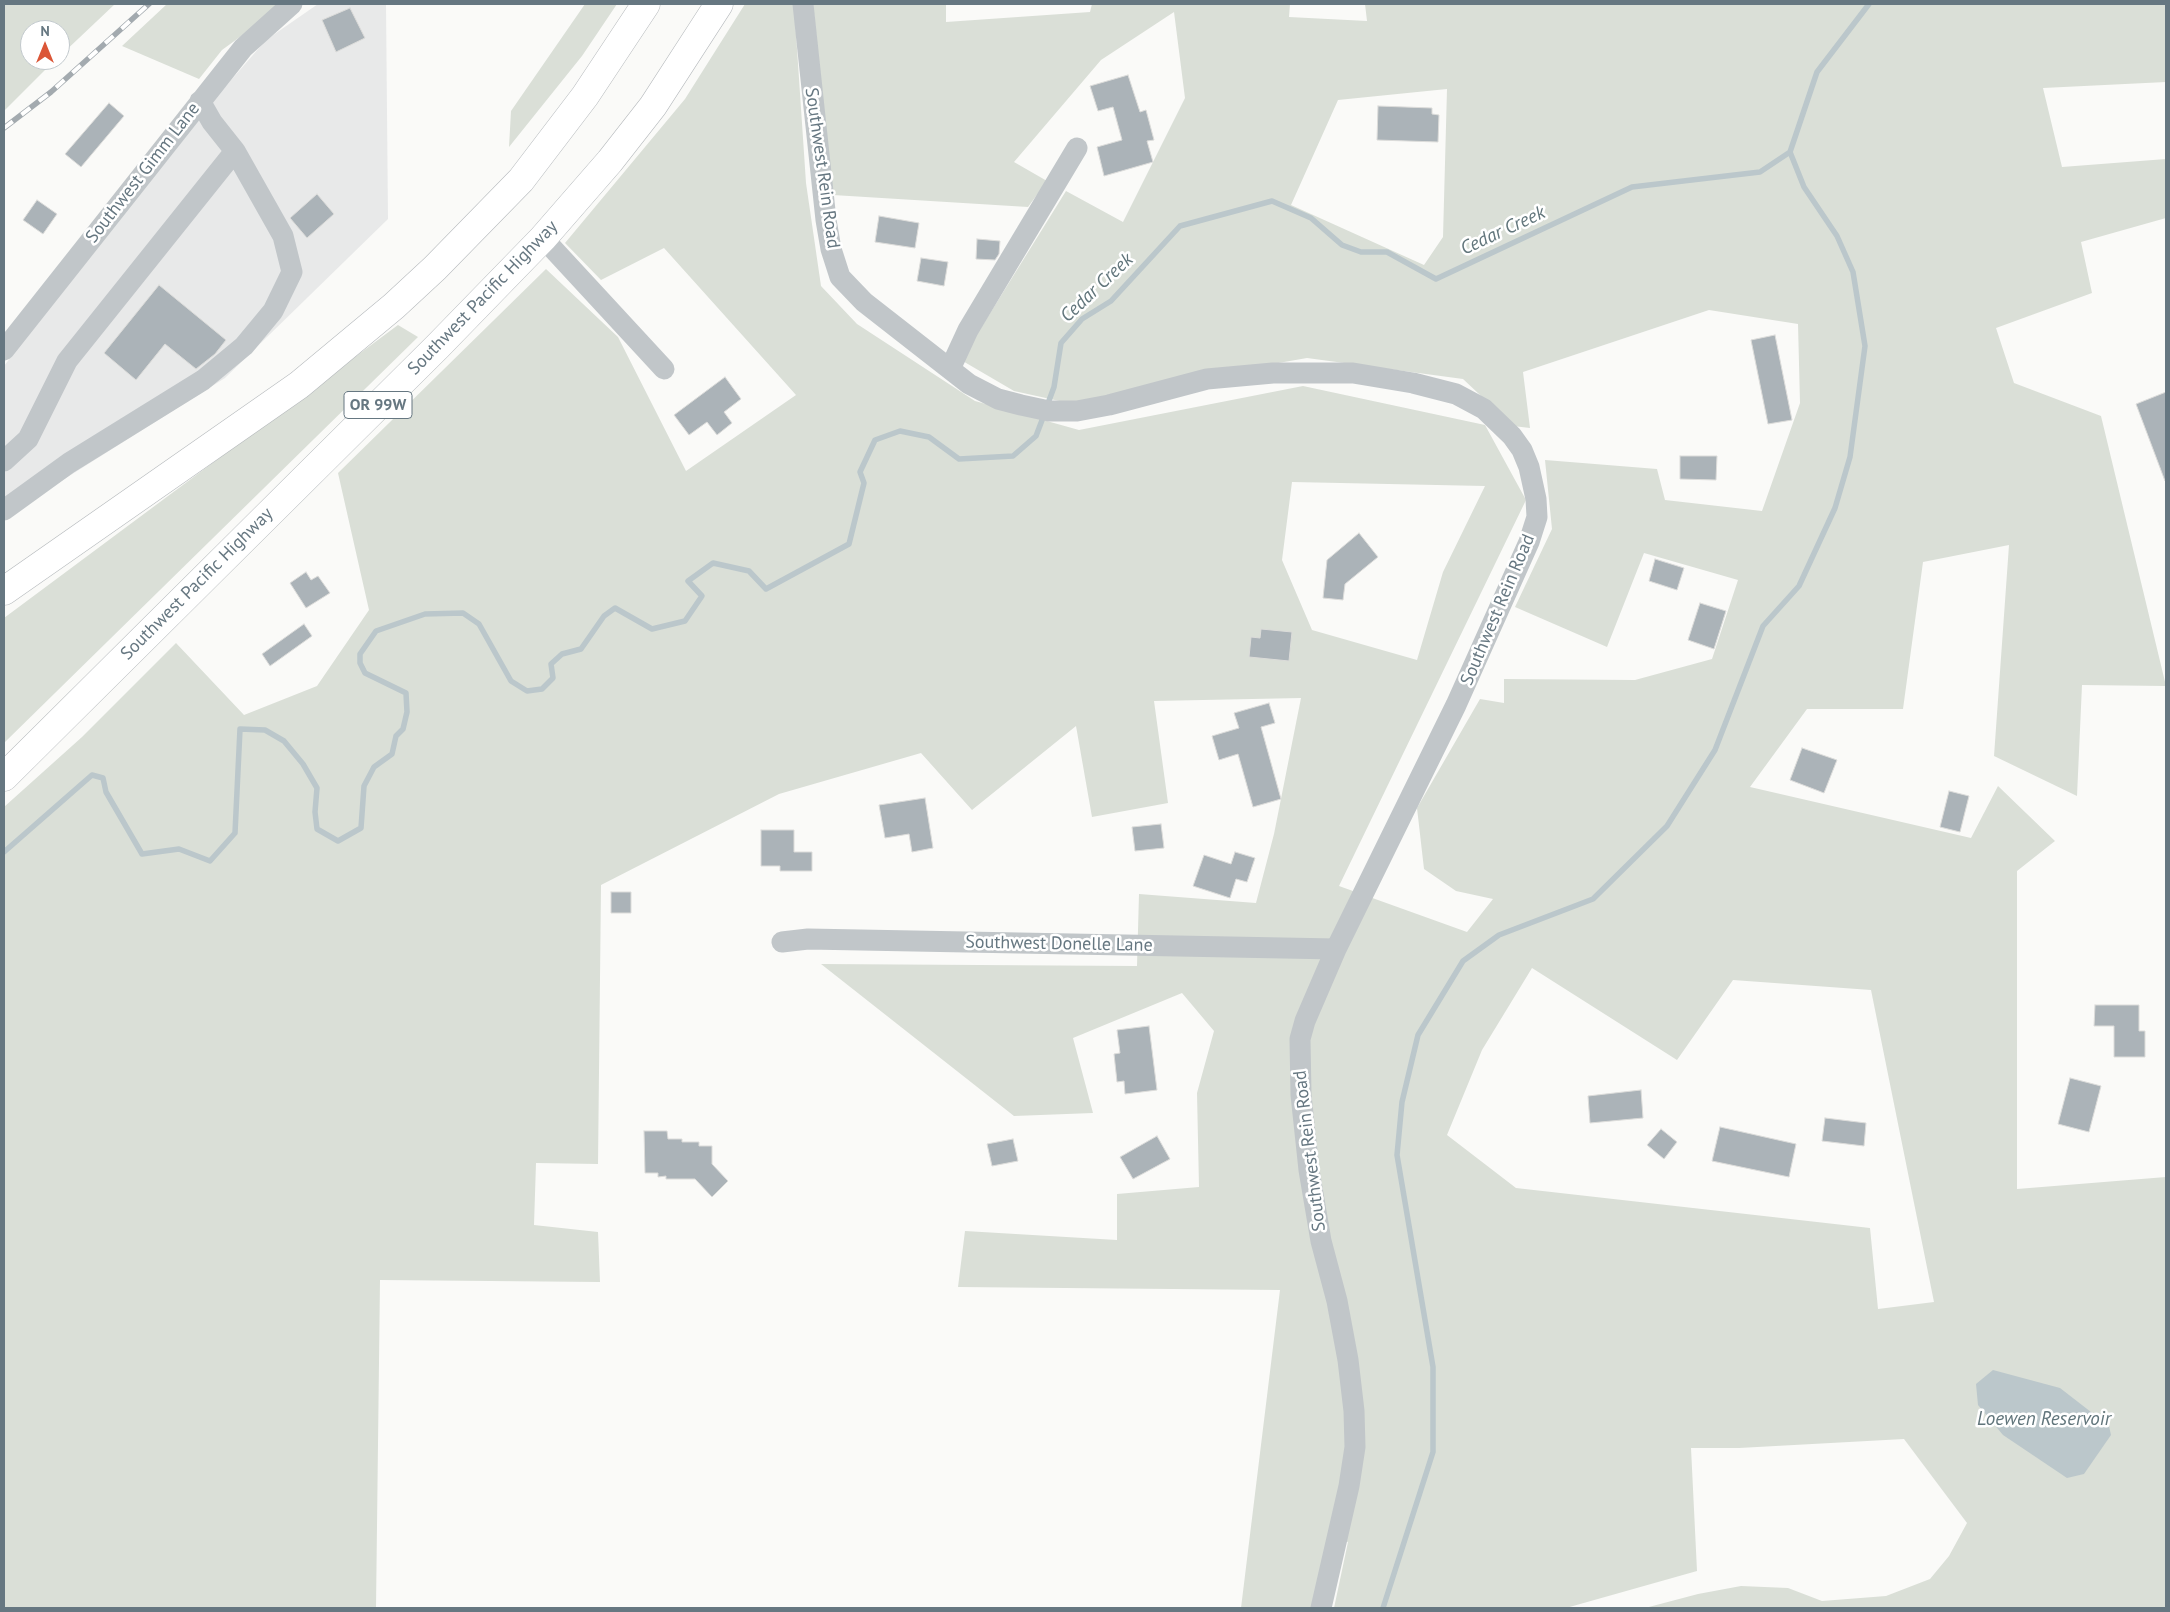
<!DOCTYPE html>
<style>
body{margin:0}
#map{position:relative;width:2170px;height:1612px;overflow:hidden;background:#fafaf8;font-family:"PT Sans",sans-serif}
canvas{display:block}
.frame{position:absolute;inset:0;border:5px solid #667781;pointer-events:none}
.north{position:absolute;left:20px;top:20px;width:50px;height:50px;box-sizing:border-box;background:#fff;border:1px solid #c2c9cd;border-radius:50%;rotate:0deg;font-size:14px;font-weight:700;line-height:20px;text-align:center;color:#667781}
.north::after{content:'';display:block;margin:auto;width:18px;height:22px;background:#db5637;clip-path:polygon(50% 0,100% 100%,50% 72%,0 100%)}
</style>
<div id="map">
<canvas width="2170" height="1612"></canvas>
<div class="frame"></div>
<div class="north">N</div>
</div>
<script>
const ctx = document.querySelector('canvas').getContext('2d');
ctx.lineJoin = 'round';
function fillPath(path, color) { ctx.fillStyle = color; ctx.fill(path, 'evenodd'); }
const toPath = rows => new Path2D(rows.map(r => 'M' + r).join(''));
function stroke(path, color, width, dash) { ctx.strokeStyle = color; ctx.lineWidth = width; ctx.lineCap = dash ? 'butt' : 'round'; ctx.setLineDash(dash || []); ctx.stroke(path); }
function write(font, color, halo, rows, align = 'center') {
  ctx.font = font + ' "PT Sans",sans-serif'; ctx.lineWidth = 5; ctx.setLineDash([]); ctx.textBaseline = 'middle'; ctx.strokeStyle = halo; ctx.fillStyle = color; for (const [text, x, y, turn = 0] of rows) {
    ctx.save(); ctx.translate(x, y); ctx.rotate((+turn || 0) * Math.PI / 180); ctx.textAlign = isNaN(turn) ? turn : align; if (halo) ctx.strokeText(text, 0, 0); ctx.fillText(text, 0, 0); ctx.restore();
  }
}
fillPath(toPath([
 [318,4,386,4,388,219,225,378,4,517,4,366,170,150,266,40]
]), '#e8e9e9');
fillPath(toPath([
 [4,4,115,4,60,56,60,30,30,30,30,60,55,60,4,111],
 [167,4,285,4,222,50,199,79,122,46],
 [585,4,617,4,582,56,509,147,511,111],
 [745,4,794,4,806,183,821,286,857,324,975,401,1079,430,1303,386,1485,425,1526,500,1339,886,1467,932,1493,899,1456,891,1424,869,1417,808,1480,699,1504,703,1504,679,1635,680,1712,659,1738,580,1644,553,1607,647,1515,607,1552,529,1545,460,1657,469,1665,500,1762,511,1800,403,1798,324,1709,310,1523,372,1530,428,1513,426,1463,379,1307,358,1152,385,1073,404,1014,391,961,360,1066,191,1123,222,1185,98,1174,12,1101,60,1014,162,1047,181,1028,207,833,195,813,4,946,4,946,22,1090,12,1092,4,1290,4,1289,17,1367,21,1365,4,2166,4,2166,82,2043,88,2062,167,2166,159,2166,218,2081,242,2092,293,1996,328,2014,383,2101,416,2166,686,2082,685,2077,796,1994,756,2009,545,1923,562,1903,709,1807,709,1750,787,1971,838,1998,786,2055,841,2017,871,2017,1189,2166,1177,2166,1608,1645,1608,1698,1594,1741,1586,1788,1588,1822,1601,1886,1596,1930,1579,1949,1556,1967,1523,1904,1439,1739,1448,1691,1448,1697,1571,1566,1608,1334,1608,1348,1542,1327,1538,1312,1608,1241,1608,1280,1290,958,1287,965,1231,1117,1240,1117,1194,1199,1187,1197,1093,1214,1031,1182,993,1073,1038,1093,1113,1014,1116,821,964,1137,966,1139,894,1256,903,1274,834,1301,698,1154,701,1168,803,1092,817,1076,726,972,810,921,753,779,794,601,885,598,1164,536,1163,534,1225,598,1232,600,1282,380,1280,376,1608,4,1608,4,807,82,737,176,643,244,715,317,686,369,610,338,473,546,269,618,337,686,471,796,395,664,248,601,280,565,243,685,99],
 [1447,89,1443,237,1424,265,1291,205,1338,100],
 [1292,482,1485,486,1443,572,1417,660,1312,630,1282,560],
 [1532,968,1677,1060,1733,980,1871,990,1934,1302,1878,1309,1870,1228,1516,1188,1447,1135,1482,1050],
 [398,325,418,337,4,743,4,618]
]), '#dadfd7');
fillPath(toPath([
 [1993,1370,2060,1388,2109,1426,2111,1435,2084,1474,2067,1478,2003,1435,1978,1405,1976,1384]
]), '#bbc7cb');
stroke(toPath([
 [1047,406,1054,387,1061,343,1082,319,1111,301,1180,226,1272,201,1311,218,1342,245,1361,252,1387,252,1436,279,1632,187,1760,172,1790,152,1817,72,1869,4],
 [4,852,92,775,103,778,106,792,142,854,179,849,210,861,235,833,240,729,265,730,284,741,303,764,317,788,315,812,317,829,338,841,361,828,364,786,374,767,392,754,396,736,403,729,407,712,406,693,365,673,360,663,360,654,376,631,425,614,463,613,479,624,511,681,527,691,542,689,553,678,551,664,562,654,581,649,604,616,615,608,652,629,685,621,702,596,688,581,713,563,749,571,766,589,849,544,864,483,860,472,875,440,900,431,929,437,959,459,1013,456,1036,436,1044,415],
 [1383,1608,1433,1452,1433,1367,1397,1155,1402,1102,1418,1035,1463,961,1499,935,1593,899,1667,826,1715,750,1763,626,1799,586,1835,508,1850,457,1865,346,1853,272,1837,236,1804,187,1790,152]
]), '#bbc7cb', 5.5);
const building = toPath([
 [350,8,365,38,336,52,322,20,350,8],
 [1128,75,1140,112,1146,110,1154,140,1147,141,1153,162,1104,176,1097,147,1122,140,1113,107,1098,111,1090,86,1128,75],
 [109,103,124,116,81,167,65,154,109,103],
 [1378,106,1432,108,1432,114,1439,115,1438,142,1377,140,1378,106],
 [317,194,334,214,307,238,290,218,317,194],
 [37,200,57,214,43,234,23,220,37,200],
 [879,216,919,223,915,248,875,242,879,216],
 [977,239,1000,241,999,254,995,260,976,259,977,239],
 [921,258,948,262,944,286,917,281,921,258],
 [159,285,226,340,215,354,196,369,165,344,136,380,104,353,159,285],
 [1775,335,1792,420,1768,424,1751,340,1775,335],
 [725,377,741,399,724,412,732,423,717,435,707,422,689,435,674,415,725,377],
 [2166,392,2166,480,2165,481,2136,404,2166,392],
 [1680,456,1717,456,1716,480,1680,479,1680,456],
 [1359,533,1378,557,1345,584,1343,600,1323,598,1327,560,1359,533],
 [1655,559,1684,568,1677,590,1649,581,1655,559],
 [306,572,311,580,318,576,330,593,306,608,290,583,306,572],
 [1700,603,1726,611,1714,649,1688,640,1700,603],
 [304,624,312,636,270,666,262,654,304,624],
 [1261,629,1292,632,1289,661,1249,657,1251,637,1260,638,1261,629],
 [1269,703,1275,723,1261,727,1281,799,1253,807,1238,754,1219,760,1212,736,1239,728,1234,713,1269,703],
 [1802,748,1837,760,1824,793,1790,780,1802,748],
 [1949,791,1969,796,1960,832,1940,827,1949,791],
 [925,798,933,848,912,852,909,834,885,838,879,805,925,798],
 [1161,824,1164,848,1135,851,1132,827,1161,824],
 [761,830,794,830,794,852,812,852,812,871,780,871,780,866,761,866,761,830],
 [1235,852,1255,858,1247,882,1236,879,1230,898,1193,886,1204,855,1231,864,1235,852],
 [611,892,631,892,631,913,611,913,611,892],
 [2095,1005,2139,1005,2139,1031,2145,1031,2145,1057,2114,1057,2114,1026,2094,1026,2095,1005],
 [1149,1026,1157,1090,1125,1094,1124,1081,1117,1082,1114,1054,1120,1053,1117,1030,1149,1026],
 [2070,1078,2101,1086,2089,1132,2058,1124,2070,1078],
 [1641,1090,1643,1118,1590,1123,1588,1096,1641,1090],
 [1825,1118,1866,1123,1864,1146,1822,1141,1825,1118],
 [1720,1127,1796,1144,1789,1177,1712,1161,1720,1127],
 [1661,1129,1677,1142,1664,1159,1647,1145,1661,1129],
 [644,1131,667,1131,668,1139,682,1139,682,1142,699,1142,699,1146,712,1146,712,1164,728,1181,712,1197,695,1179,666,1179,666,1176,658,1177,658,1173,645,1173,644,1131],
 [1157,1136,1170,1159,1133,1179,1120,1157,1157,1136],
 [1013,1139,1018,1161,992,1166,987,1144,1013,1139]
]);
fillPath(building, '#abb3b8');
stroke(building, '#dcdcda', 1);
const highway = toPath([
 [4,591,299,385,394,306,435,268,521,180,585,96,646,4],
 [4,777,438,346,543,238,610,161,653,106,719,4]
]);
stroke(highway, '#b5b9bc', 29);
stroke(toPath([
 [803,4,826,220,831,249,840,277,864,302,969,384,998,399,1021,405,1049,411,1077,411,1109,405,1207,379,1273,373,1353,373,1413,383,1456,394,1484,409,1512,436,1522,450,1529,467,1536,499,1537,517,1529,542,1456,705,1336,949,1305,1021,1300,1039,1301,1095,1309,1170,1321,1241,1337,1301,1348,1360,1354,1411,1355,1447,1349,1486,1321,1608],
 [543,238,664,369],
 [4,350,243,48,292,4],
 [950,369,968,330,1077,148],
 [4,461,28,439,67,361,235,151],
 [4,510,69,463,203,380,244,346,273,311,292,272,283,236,235,151,212,122,200,101],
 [782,942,808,939,1336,949]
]), '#c1c6c9', 21);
stroke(highway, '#fff', 28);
const rail = toPath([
 [4,128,51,92,149,4]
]);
stroke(rail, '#a3aaaf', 5.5);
stroke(rail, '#fff', 4, [11]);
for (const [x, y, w] of [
 [378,405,68]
]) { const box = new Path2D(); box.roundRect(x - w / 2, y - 13.5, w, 27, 4); ctx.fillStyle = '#fff'; ctx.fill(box); stroke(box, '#667781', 1); }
write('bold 16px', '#667781', null, [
 ["OR 99W",378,405]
]);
write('18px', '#667781', '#fff', [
 ["Southwest Rein Road",822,168,82],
 ["Southwest Gimm Lane",143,173,-52],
 ["Southwest Pacific Highway",483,298,-46],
 ["Southwest Pacific Highway",197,584,-45],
 ["Southwest Rein Road",1498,610,-67],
 ["Southwest Donelle Lane",1059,944,1],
 ["Southwest Rein Road",1310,1151,-97]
]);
write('italic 19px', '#61757b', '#fff', [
 ["Cedar Creek",1503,231,-25],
 ["Cedar Creek",1097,288,-43],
 ["Loewen Reservoir",2044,1420]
]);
</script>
